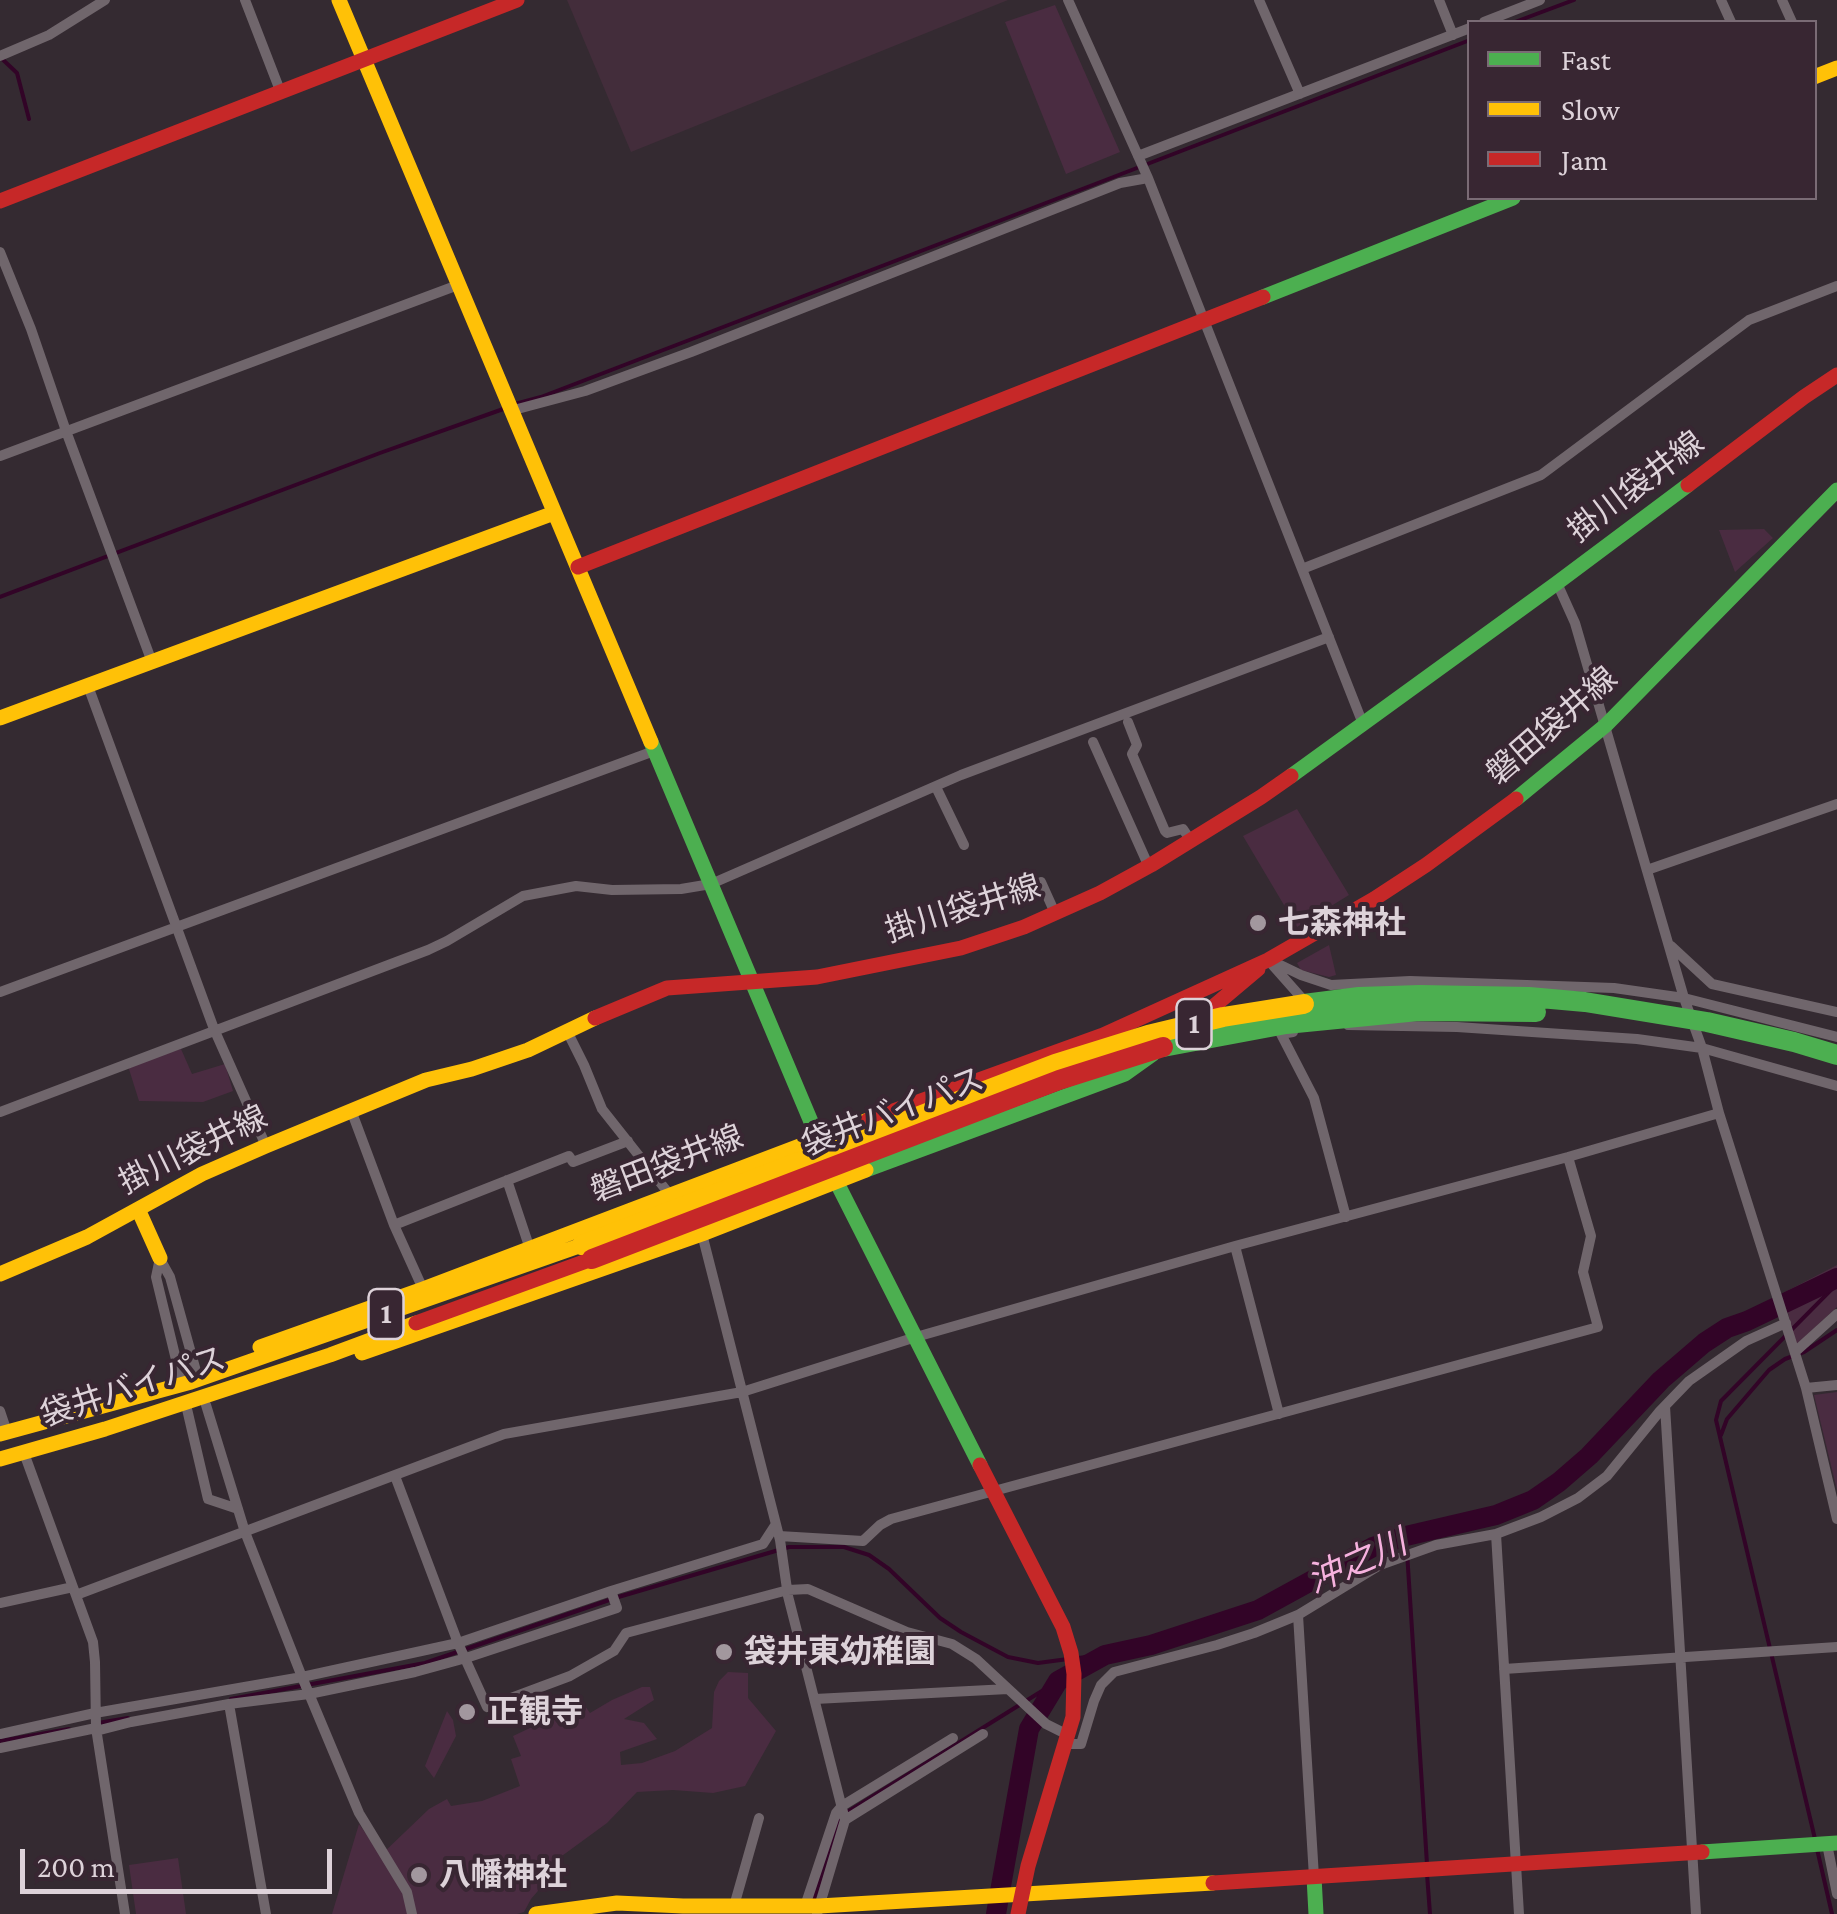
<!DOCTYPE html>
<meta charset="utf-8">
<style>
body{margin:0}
#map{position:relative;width:1837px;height:1914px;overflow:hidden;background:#342a31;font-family:"Crimson Pro",serif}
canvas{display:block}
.legend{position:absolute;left:1467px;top:20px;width:350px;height:180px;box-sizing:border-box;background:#382632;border:2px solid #7a6b75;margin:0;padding:12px 18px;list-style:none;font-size:30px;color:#ddd2d9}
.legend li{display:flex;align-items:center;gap:20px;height:50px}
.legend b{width:50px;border:2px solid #7a6b75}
.scale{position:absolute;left:20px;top:1849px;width:312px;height:45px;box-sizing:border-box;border:5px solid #ddd2d9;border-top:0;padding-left:12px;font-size:30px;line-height:35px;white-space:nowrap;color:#ddd2d9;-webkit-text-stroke:8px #382632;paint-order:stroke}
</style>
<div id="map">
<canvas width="1837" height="1914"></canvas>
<ul class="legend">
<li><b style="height:12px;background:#4caf50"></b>Fast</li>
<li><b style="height:12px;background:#ffc107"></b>Slow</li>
<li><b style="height:12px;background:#c62828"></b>Jam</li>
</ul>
<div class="scale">200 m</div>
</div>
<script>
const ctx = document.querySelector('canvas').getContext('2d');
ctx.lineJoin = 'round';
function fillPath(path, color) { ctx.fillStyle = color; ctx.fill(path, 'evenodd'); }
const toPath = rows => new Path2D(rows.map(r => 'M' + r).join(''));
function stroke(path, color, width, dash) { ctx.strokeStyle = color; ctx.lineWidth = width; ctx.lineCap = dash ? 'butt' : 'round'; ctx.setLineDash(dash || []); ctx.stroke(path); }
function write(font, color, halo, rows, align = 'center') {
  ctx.font = font + ' "Crimson Pro","Noto Sans JP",serif'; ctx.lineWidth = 8; ctx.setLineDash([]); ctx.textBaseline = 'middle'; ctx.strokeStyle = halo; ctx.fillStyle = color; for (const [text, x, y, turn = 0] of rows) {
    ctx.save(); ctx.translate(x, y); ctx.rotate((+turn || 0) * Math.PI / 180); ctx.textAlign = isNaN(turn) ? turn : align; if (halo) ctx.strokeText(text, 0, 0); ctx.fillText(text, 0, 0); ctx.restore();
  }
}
fillPath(toPath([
 [567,0,1008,0,631,152]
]), '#432d3b');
fillPath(toPath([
 [1055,5,1120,152,1066,174,1005,22],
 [1764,529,1773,538,1735,572,1719,530],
 [1297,809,1349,895,1297,927,1243,836],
 [1329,945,1336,975,1329,977,1301,970,1297,963],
 [181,1049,192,1074,225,1064,233,1091,203,1102,139,1101,128,1066],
 [1837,1265,1837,1307,1796,1345,1783,1293],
 [1837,1392,1837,1490,1814,1395],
 [728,1672,748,1673,748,1698,776,1731,745,1786,713,1793,673,1790,637,1792,607,1823,555,1861,543,1885,531,1899,524,1912,517,1914,332,1914,359,1824,381,1855,429,1809,447,1799,451,1806,482,1801,520,1786,511,1759,521,1756,513,1736,583,1703,590,1713,612,1700,642,1687,650,1687,654,1700,624,1719,644,1723,657,1739,620,1752,621,1765,642,1763,675,1751,712,1728,714,1692,719,1681],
 [447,1711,453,1720,456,1736,434,1778,425,1766],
 [178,1858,186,1914,136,1914,129,1865]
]), '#4a2c41');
stroke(toPath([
 [1515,22,1574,0],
 [0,57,17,73,29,119],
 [515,404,541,397,1470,40],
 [0,597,380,453,506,408],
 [1721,1435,1727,1419,1769,1370,1785,1359,1804,1352,1837,1330],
 [1406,1536,1427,1864],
 [1078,1658,1105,1655],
 [231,1699,425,1663,615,1598,789,1547,844,1547,869,1555,889,1569,940,1618,961,1632,1008,1657,1038,1663,1068,1659],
 [98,1723,128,1718],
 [0,1741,69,1729],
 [1815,1839,1716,1420,1721,1401,1837,1284],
 [1817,1849,1832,1914],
 [1427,1874,1430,1914],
 [813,1901,841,1816,1058,1681]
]), '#320427', 4);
stroke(toPath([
 [996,1914,1029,1729,1058,1681,1105,1655,1151,1645,1258,1610,1373,1547,1406,1536,1496,1515,1533,1500,1559,1482,1589,1456,1661,1380,1704,1343,1727,1328,1747,1321,1837,1278]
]), '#320427', 20);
stroke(toPath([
 [245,0,281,93],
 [1068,0,1148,178,1363,724],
 [1259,0,1300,94],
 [1439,0,1453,35],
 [1721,0,1731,22],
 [1782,0,1792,22],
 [1484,22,1540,0],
 [0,56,49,35,105,0],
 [1138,156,1470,28],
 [0,252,31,329,66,431,152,662],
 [510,411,585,391,691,352,1120,183,1148,178],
 [0,456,458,285],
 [1302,569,1541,475,1749,320,1837,286],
 [1557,583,1575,623,1684,998,1702,1048,1719,1113,1806,1388,1837,1519],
 [88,686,214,1029,266,1146],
 [1128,722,1137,745,1132,754,1165,831,1167,833,1183,829,1191,841],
 [1093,742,1149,867],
 [936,787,964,845],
 [1647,870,1837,804],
 [1041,882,1055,913],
 [1671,946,1712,984,1837,1012],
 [1268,960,1307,1004],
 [1274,962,1301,975,1331,985,1410,981,1614,988,1684,998,1837,1037],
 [0,992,654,751],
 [1348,1025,1457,1027,1637,1039,1702,1048,1837,1086],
 [567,1031,584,1065,602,1109,670,1195],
 [1293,1032,1281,1034,1314,1098,1346,1217],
 [351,1110,394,1225,423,1289],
 [0,1112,428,950,447,941,523,896,576,886,612,890,681,889,711,884,961,775,1329,637],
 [507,1180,530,1249],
 [394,1225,569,1156,573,1162,628,1141],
 [702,1234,780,1540,788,1596,845,1820,817,1914],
 [1235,1246,1279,1414],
 [160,1258,156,1277,180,1376],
 [160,1259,170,1277,196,1371],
 [1795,1352,1837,1314],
 [1806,1388,1837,1385],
 [206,1405,245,1532,302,1677,359,1813,407,1892,412,1914],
 [1665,1406,1696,1914],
 [187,1409,208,1499,238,1509],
 [0,1411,7,1432],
 [24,1453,93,1642,95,1662,96,1728,125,1914],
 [395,1476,458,1643,487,1707,570,1676,614,1651,626,1633,788,1590,808,1589,907,1632,952,1644,976,1659,1046,1724,1068,1735],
 [1496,1534,1519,1914],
 [779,1536,863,1541,880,1525,891,1519,1598,1327,1583,1272,1591,1236,1568,1157],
 [76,1595,504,1434,742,1392,916,1337,1235,1246,1568,1157,1719,1113],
 [0,1603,73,1587],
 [1298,1615,1314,1877],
 [1504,1669,1837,1647],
 [815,1699,1008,1689],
 [229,1704,266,1914],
 [96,1731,131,1722,229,1704,309,1694,415,1672,466,1658,617,1608,611,1591],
 [0,1734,95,1713,302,1677,458,1643,611,1591,763,1544,776,1524],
 [1066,1744,1081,1744,1094,1701,1101,1685,1114,1672,1217,1645,1254,1633,1298,1615,1380,1565,1436,1545,1496,1534,1541,1517,1578,1498,1607,1476,1660,1411,1689,1381,1746,1341,1786,1323],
 [0,1748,96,1728],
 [845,1820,983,1734],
 [1827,1844,1837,1894],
 [734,1906,759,1818],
 [805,1906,836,1813,842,1806,953,1738]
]), '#70666c', 10);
stroke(toPath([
 [1263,297,1513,198],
 [651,742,836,1181,980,1465],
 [1291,776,1557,583,1688,485],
 [1516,799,1606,725,1837,490],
 [866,1170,1125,1074,1153,1054],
 [1702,1852,1837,1843],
 [1314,1877,1316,1914]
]), '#4caf50', 15);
stroke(toPath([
 [339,0,651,742],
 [1814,77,1837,68],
 [0,718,554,513],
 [138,1209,160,1258],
 [0,1274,87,1237,202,1174,266,1146,426,1080,472,1069,528,1050,595,1018],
 [260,1347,423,1289,868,1120],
 [362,1353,702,1234,866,1170],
 [0,1434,191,1382,582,1245],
 [0,1459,105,1429,330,1355,416,1323],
 [536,1914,617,1903,683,1906,819,1906,1213,1883]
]), '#ffc107', 15);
stroke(toPath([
 [0,201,517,0],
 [1688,485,1804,397,1837,375],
 [578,567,1263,297],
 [595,1018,667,988,817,977,961,948,1024,927,1100,893,1151,865,1261,797,1291,776],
 [1195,1022,1258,969],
 [868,1120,1103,1035,1268,960,1374,899,1426,865,1516,799],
 [416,1323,592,1259],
 [980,1465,1063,1627,1071,1653,1074,1674,1073,1717,1028,1866,1018,1914],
 [1213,1883,1702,1852]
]), '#c62828', 15);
stroke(toPath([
 [1304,1004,1359,997,1420,995,1529,997,1585,1002,1707,1022,1794,1042,1837,1055],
 [1163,1047,1286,1024,1418,1011,1536,1012]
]), '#4caf50', 20);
stroke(toPath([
 [582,1245,1055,1064,1148,1035,1223,1017,1304,1004]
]), '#ffc107', 20);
stroke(toPath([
 [592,1259,1059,1080,1163,1047]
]), '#c62828', 20);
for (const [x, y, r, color] of [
 [1258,923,10,"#a2979e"],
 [724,1652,10,"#a2979e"],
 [467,1712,10,"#a2979e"],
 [419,1875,10,"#a2979e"]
]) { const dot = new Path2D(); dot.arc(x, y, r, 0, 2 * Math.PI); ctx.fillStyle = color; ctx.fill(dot); stroke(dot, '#382632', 4); }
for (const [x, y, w] of [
 [1194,1024,35],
 [386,1314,35]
]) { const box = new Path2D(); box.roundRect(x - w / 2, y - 25, w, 50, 8); ctx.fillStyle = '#382632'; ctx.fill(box); stroke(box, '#ddd2d9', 2.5); }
write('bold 30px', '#ddd2d9', null, [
 ["1",1194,1024],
 ["1",386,1314]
]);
write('32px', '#ddd2d9', '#382632', [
 ["掛川袋井線",1636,487,-37],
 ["磐田袋井線",1552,726,-41],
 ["掛川袋井線",963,909,-17],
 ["袋井バイパス",893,1112,-21],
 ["掛川袋井線",193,1150,-26],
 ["磐田袋井線",667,1164,-21],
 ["袋井バイパス",133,1387,-18]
]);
write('bold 32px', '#ddd2d9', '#382632', [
 ["七森神社",1278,923],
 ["袋井東幼稚園",744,1652],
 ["正観寺",487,1712],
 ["八幡神社",439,1875]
], 'left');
write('italic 35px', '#f6b1de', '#382632', [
 ["沖之川",1357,1562,-24]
]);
</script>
